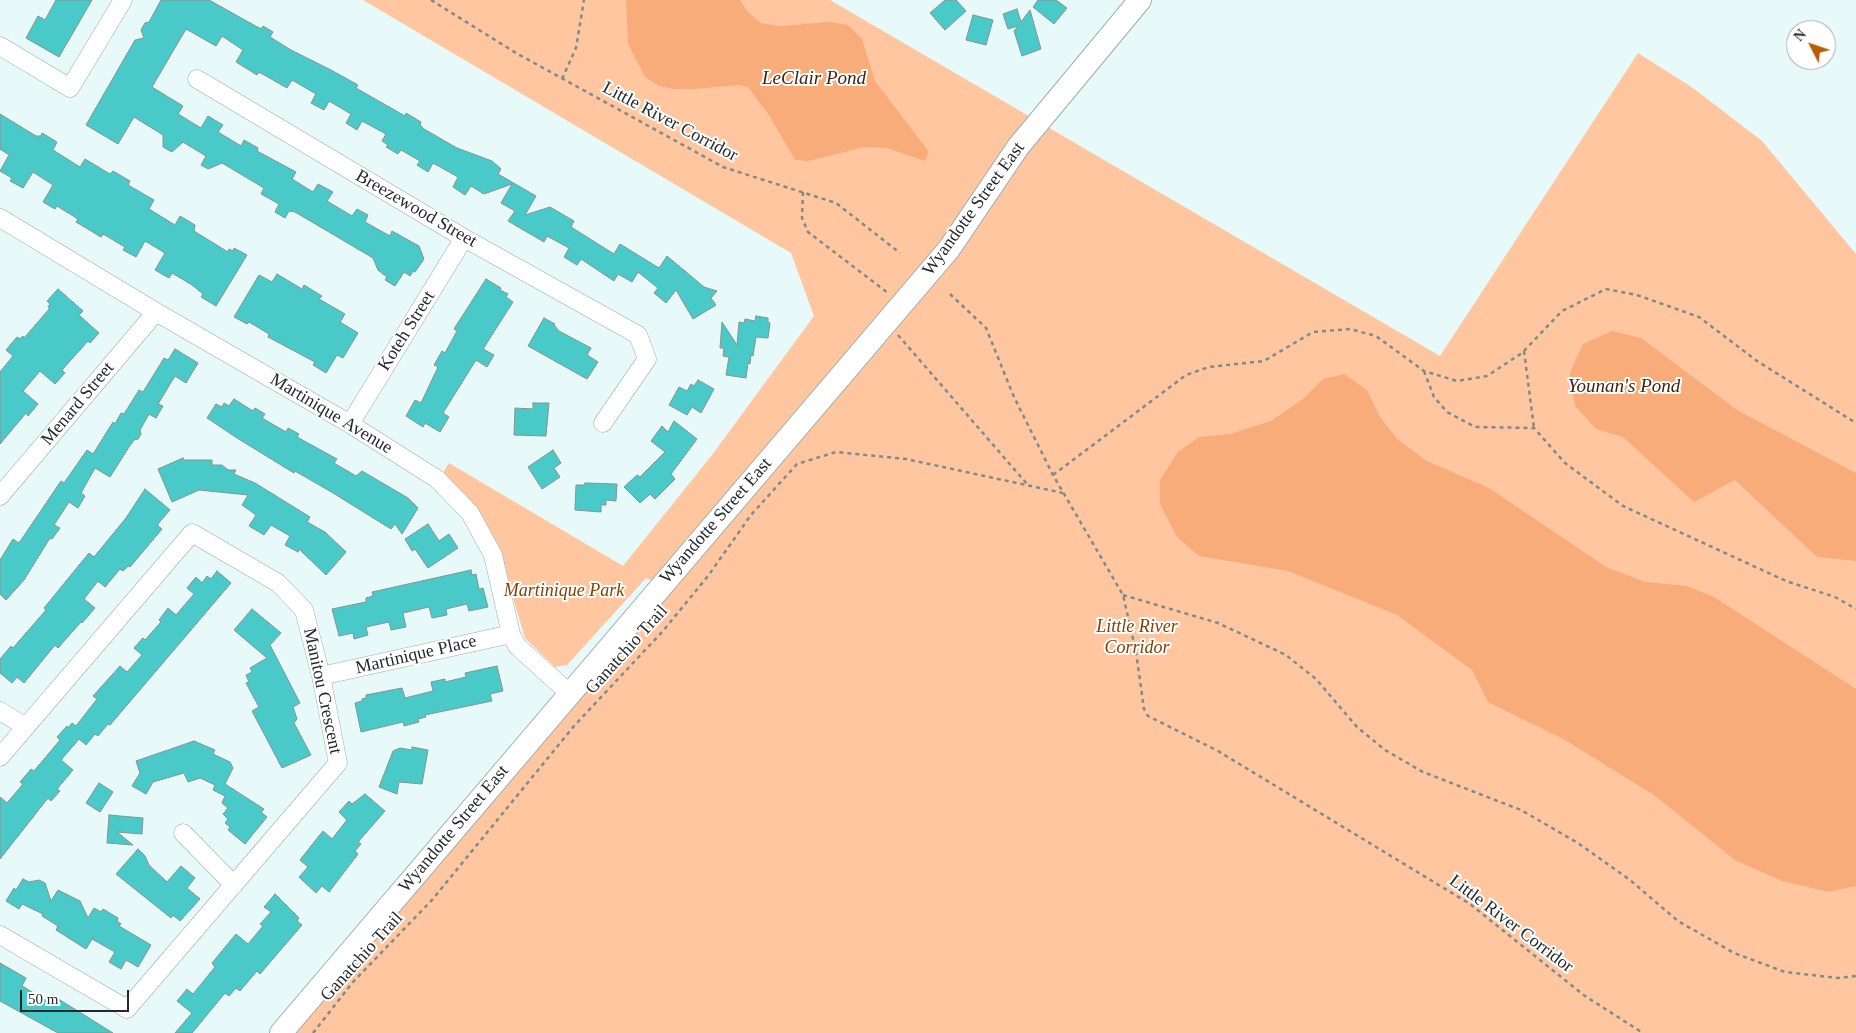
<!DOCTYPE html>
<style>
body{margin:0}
#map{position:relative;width:1856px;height:1033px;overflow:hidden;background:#e7f9f8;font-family:Georgia,serif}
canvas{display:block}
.north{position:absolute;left:1786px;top:20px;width:50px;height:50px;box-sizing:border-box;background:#fff;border:1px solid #a7aaaa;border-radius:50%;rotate:311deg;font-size:14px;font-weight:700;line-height:20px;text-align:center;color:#242a2a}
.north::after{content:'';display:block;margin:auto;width:18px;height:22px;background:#b95e01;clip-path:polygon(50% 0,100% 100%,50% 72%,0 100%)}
.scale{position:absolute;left:20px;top:990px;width:109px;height:22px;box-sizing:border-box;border:2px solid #242a2a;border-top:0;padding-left:6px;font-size:15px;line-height:18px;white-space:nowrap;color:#242a2a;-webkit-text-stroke:4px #fff;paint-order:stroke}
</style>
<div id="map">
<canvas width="1856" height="1033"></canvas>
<div class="north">N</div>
<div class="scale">50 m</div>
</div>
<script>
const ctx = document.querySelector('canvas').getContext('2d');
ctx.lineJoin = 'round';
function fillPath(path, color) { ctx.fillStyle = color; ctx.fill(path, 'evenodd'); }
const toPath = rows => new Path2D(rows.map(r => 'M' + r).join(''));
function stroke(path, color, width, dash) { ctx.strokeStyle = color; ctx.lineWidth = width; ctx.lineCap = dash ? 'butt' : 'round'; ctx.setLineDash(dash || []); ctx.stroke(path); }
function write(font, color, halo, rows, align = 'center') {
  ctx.font = font + ' Georgia,serif'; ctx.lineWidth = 4; ctx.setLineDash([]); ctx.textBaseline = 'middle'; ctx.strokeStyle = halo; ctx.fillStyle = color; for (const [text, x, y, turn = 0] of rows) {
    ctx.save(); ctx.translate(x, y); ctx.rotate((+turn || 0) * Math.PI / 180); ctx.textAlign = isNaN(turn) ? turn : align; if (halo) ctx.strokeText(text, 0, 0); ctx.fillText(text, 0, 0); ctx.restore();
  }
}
fillPath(toPath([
 [363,0,830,0,1440,356,1638,53,1693,88,1762,141,1856,254,1856,1033,281,1033,661,585,646,578,567,665,555,667,525,638,497,544,481,514,443,473,449,463,623,566,712,455,814,316,791,253]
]), '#ffc6a0');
fillPath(toPath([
 [626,0,740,0,747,11,761,23,780,26,829,22,848,25,862,39,875,81,929,152,925,161,887,148,865,147,808,161,795,160,769,115,748,87,738,85,695,89,674,89,659,86,645,77,628,44],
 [1612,331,1641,338,1737,410,1856,473,1856,561,1817,557,1735,480,1694,502,1623,437,1596,429,1575,406,1570,373,1583,344],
 [1344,374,1367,390,1380,417,1398,440,1427,461,1489,488,1606,567,1645,582,1687,586,1714,597,1856,689,1856,886,1829,892,1782,881,1735,860,1654,795,1565,740,1488,702,1472,670,1397,615,1288,571,1199,556,1177,537,1160,504,1160,480,1178,452,1199,437,1230,434,1271,421,1303,399,1323,379]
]), '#f8ac79');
const building = toPath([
 [56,0,92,0,59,57,26,38,38,16,45,20,56,0],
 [161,0,209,0,261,29,263,26,273,32,270,37,291,50,331,70,358,85,356,88,405,116,406,113,421,122,420,125,424,129,457,148,492,161,501,169,498,174,536,196,525,215,550,207,574,221,571,227,614,254,620,244,659,268,667,256,704,287,717,291,711,298,716,305,693,319,676,290,666,303,654,293,658,288,638,272,632,282,618,274,614,281,581,259,577,265,564,257,569,248,547,236,544,242,508,221,515,211,501,203,512,184,484,194,471,186,465,195,453,187,458,177,433,163,428,172,417,165,420,161,401,150,398,154,386,147,388,145,382,141,386,134,362,121,357,130,346,123,351,114,329,101,324,110,311,103,316,94,292,80,287,88,259,72,257,75,236,62,243,50,222,36,216,46,186,29,152,87,183,106,178,114,201,128,208,116,223,125,218,132,241,146,244,140,258,148,257,151,296,172,292,179,313,192,318,184,333,192,327,201,352,216,357,209,368,215,365,222,390,236,392,231,419,246,424,259,415,272,413,271,410,276,404,272,395,286,385,280,387,277,378,270,373,258,295,212,289,211,285,218,275,212,279,204,261,194,264,188,222,163,208,169,201,165,206,156,183,142,172,152,163,147,163,135,134,117,118,144,86,125,135,40,144,38,141,30,145,23,149,22,161,0],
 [945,0,956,0,966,11,945,30,930,13,945,0],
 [1038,0,1056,0,1067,8,1054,24,1033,7,1038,0],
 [1017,9,1021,22,1030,10,1041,49,1022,56,1014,31,1018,26,1008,29,1003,14,1017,9],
 [973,15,993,20,986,45,966,40,973,15],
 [0,114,36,136,41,136,42,133,57,142,53,150,80,167,85,159,110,174,113,171,130,181,128,185,154,200,149,209,175,225,180,216,195,225,194,231,228,252,229,249,233,251,234,248,247,255,216,306,201,297,203,294,192,285,172,273,169,278,155,270,165,253,145,241,136,257,123,250,125,247,103,234,101,237,76,222,78,219,57,206,55,209,43,202,53,185,33,172,23,188,10,181,12,178,0,171,9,155,0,149,0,114],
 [277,274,302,289,304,285,322,296,319,299,345,314,340,322,358,333,343,358,337,355,326,373,313,365,315,362,268,337,269,334,249,322,247,324,234,317,259,275,272,282,277,274],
 [486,279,501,288,500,290,508,294,506,297,513,302,483,349,494,355,487,367,476,360,443,413,449,417,440,432,425,423,423,427,406,416,415,400,421,403,438,367,434,365,442,351,445,353,457,331,454,329,486,279],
 [58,289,83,311,79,315,99,333,90,343,88,341,62,370,65,373,55,384,40,371,23,391,38,404,28,416,26,413,0,444,0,372,13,356,6,350,17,337,20,339,23,336,24,338,50,308,48,307,50,304,47,301,58,289],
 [756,316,768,318,768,322,770,323,768,338,756,337,753,356,751,355,750,364,748,363,746,378,726,375,729,357,723,356,724,348,720,348,722,322,737,345,739,322,744,323,745,319,755,321,756,316],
 [544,318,555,324,554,325,559,331,591,348,587,355,598,362,587,379,528,346,544,318],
 [175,349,198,363,186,383,175,376,158,404,163,406,156,418,149,414,140,430,141,434,138,439,134,440,129,447,110,477,95,468,81,493,85,496,78,508,69,502,54,525,60,528,52,539,50,538,24,580,6,600,0,594,0,560,13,539,19,543,61,481,64,483,87,450,93,454,113,422,115,424,121,413,124,414,139,390,143,392,164,358,168,360,175,349],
 [698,380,714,389,701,413,692,407,687,415,669,405,679,387,687,391,691,384,694,386,698,380],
 [234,399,253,411,255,408,265,414,262,418,286,432,288,428,299,434,297,437,337,459,334,463,356,476,362,471,408,498,418,508,402,534,395,524,391,529,333,493,295,471,294,473,237,438,207,418,216,404,222,407,224,403,229,406,234,399],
 [533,403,549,403,546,436,514,435,515,408,533,409,533,403],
 [674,421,697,439,671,474,675,479,655,499,650,494,640,503,624,487,637,475,640,477,665,452,651,441,662,426,668,432,674,421],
 [553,450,561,463,554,468,560,477,542,489,528,467,553,450],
 [183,458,184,460,212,460,212,465,222,465,228,470,236,470,234,474,255,483,310,517,307,522,325,532,346,552,326,575,299,549,298,552,285,545,290,536,271,525,264,535,249,526,256,515,242,505,248,495,199,490,172,502,158,469,183,458],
 [585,483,617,484,616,501,606,500,606,505,601,505,601,512,575,510,576,485,585,485,585,483],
 [145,489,170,510,157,525,162,529,130,567,128,566,123,571,120,569,105,587,98,581,84,599,95,608,82,623,81,622,58,648,55,645,24,683,17,677,12,683,0,673,0,659,11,646,13,648,46,610,44,608,89,553,94,557,126,518,145,489],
 [428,524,439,541,449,534,458,548,428,568,415,549,412,551,405,539,428,524],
 [471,570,472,575,476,574,479,589,483,588,488,607,469,611,467,604,446,609,447,615,432,618,429,607,403,613,406,627,391,630,389,622,366,627,368,635,354,639,353,633,339,636,332,609,366,602,366,598,373,596,372,592,471,570],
 [217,571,231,583,110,725,108,724,98,736,95,734,86,745,79,739,61,760,73,770,57,789,60,791,51,801,48,798,0,859,0,797,7,803,23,784,20,782,31,769,34,771,60,740,57,737,67,726,68,728,72,723,76,726,97,699,93,696,120,666,127,672,142,655,134,648,143,638,145,640,161,622,159,620,168,608,176,615,194,594,187,588,196,577,202,583,207,576,211,579,217,571],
 [252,609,281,633,270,645,300,703,293,707,297,719,294,723,311,755,282,768,252,711,259,707,246,683,249,682,246,675,252,672,250,668,267,658,234,630,252,609],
 [497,666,503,691,490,694,492,701,425,715,426,717,418,719,419,722,404,726,403,722,361,732,355,703,362,701,362,699,366,698,366,695,402,688,405,698,433,691,431,682,445,679,445,682,466,677,465,673,497,666],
 [194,741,215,750,213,754,230,762,233,768,225,784,264,809,261,812,267,817,245,844,228,830,230,827,225,823,228,819,223,814,228,808,222,803,225,796,213,790,215,785,200,778,188,782,184,773,153,782,146,794,132,786,140,773,136,761,194,741],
 [412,747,428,750,422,784,399,782,397,794,379,787,393,751,400,748,412,750,412,747],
 [99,783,113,792,100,812,86,803,99,783],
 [365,794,385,811,358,842,361,844,355,851,358,854,329,892,322,886,316,893,299,877,308,867,300,860,323,831,332,839,347,820,339,812,349,801,352,804,365,794],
 [109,815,143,818,142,834,117,832,133,845,107,843,109,815],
 [138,849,145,856,149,865,167,882,181,866,195,878,187,888,200,899,180,921,173,915,171,918,116,874,138,849],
 [23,879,29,882,39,880,45,883,51,901,58,890,80,901,88,918,94,908,101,912,103,909,118,918,117,921,121,924,119,926,151,945,138,967,126,960,121,969,109,962,115,952,92,939,86,949,56,930,58,926,42,916,43,914,22,904,19,909,6,901,14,888,16,890,23,879],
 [275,894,299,918,297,921,302,925,260,974,257,971,240,991,236,988,229,996,225,993,192,1033,175,1033,192,1013,177,1001,187,989,193,994,215,967,212,963,236,934,248,944,263,926,260,924,271,912,264,907,275,894],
 [0,963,26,978,22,986,49,1002,52,995,113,1033,58,1033,0,1001,0,963]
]);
fillPath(building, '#49cac8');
stroke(building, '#849493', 1);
const minor = toPath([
 [0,46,70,88,123,0],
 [197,79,464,238,638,335,647,359,603,423],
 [0,218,156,312,350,424,437,479,470,513,493,555,511,634,517,646,569,693],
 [350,424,464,238],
 [0,496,156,312],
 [321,676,511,634],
 [0,711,26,727],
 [0,757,192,533,278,583,304,610,321,676,338,763,127,1009,0,935],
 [183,833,234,885]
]);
const tertiary = toPath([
 [281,1033,949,249,1018,147,1140,0]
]);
stroke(minor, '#9daead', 19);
stroke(tertiary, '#9daead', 24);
stroke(toPath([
 [431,0,516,53,723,167,836,203,900,253],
 [562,79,576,48,584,0],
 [803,192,802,218,808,232,888,293],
 [950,294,986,328,1014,397,1053,475,1123,595,1136,652,1144,709,1148,716,1218,751,1470,904,1585,996,1643,1033],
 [898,335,1027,484],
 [1524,351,1534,428],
 [1424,371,1434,397,1447,412,1475,427,1534,428,1565,463,1623,506,1786,581,1835,597,1856,609],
 [1053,475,1186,375,1209,367,1264,361,1313,332,1350,329,1376,336,1424,371,1457,381,1487,376,1522,353,1562,311,1606,289,1637,295,1699,317,1757,361,1856,423],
 [1123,595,1218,623,1286,655,1316,679,1357,727,1385,750,1423,772,1521,810,1578,843,1630,880,1678,921,1734,953,1785,972,1838,978,1856,976],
 [313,1033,353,982,432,900,574,726,663,631,708,576,751,515,797,464,836,452,906,459,1063,493]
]), '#7f8b8a', 2.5, [4, 4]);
stroke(minor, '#fff', 18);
stroke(tertiary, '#fff', 22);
write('18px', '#242a2a', '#fff', [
 ["Little River Corridor",670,122,28],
 ["Breezewood Street",416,209,30],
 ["Wyandotte Street East",974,209,-54],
 ["Koteh Street",407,331,-58],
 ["Menard Street",78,404,-50],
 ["Martinique Avenue",331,414,31],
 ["Wyandotte Street East",716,521,-49],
 ["Ganatchio Trail",627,650,-48],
 ["Martinique Place",416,655,-13],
 ["Manitou Crescent",322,691,78],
 ["Wyandotte Street East",454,829,-50],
 ["Little River Corridor",1511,924,37],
 ["Ganatchio Trail",362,957,-48]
]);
write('italic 18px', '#834000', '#fff', [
 ["Martinique Park",564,591],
 ["Little River",1137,627],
 ["Corridor",1137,648]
]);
write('italic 19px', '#41240e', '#fff', [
 ["LeClair Pond",814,79],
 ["Younan's Pond",1624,387]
]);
</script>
